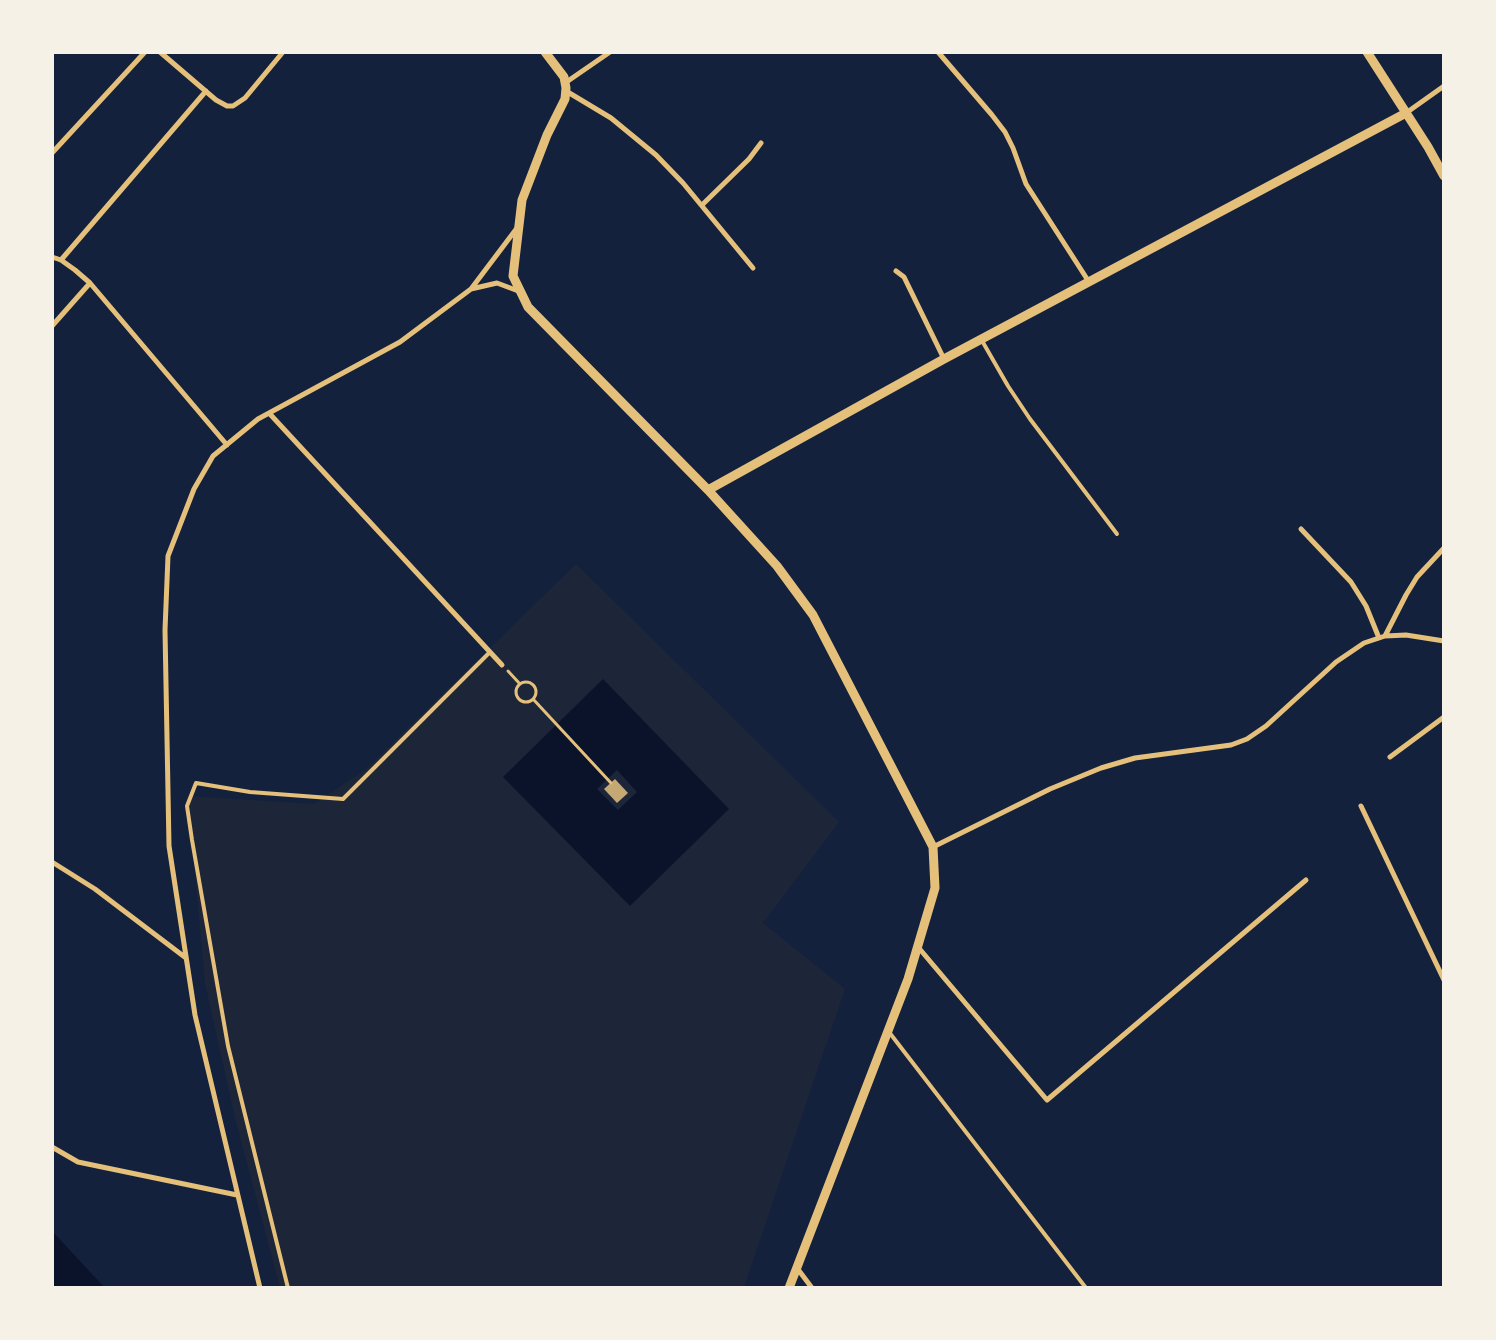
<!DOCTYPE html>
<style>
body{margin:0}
#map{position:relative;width:1496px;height:1340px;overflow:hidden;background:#14213d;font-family:Karla,sans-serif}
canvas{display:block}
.frame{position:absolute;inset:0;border:54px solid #f6f1e7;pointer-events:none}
</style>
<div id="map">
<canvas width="1496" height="1340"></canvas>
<div class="frame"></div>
</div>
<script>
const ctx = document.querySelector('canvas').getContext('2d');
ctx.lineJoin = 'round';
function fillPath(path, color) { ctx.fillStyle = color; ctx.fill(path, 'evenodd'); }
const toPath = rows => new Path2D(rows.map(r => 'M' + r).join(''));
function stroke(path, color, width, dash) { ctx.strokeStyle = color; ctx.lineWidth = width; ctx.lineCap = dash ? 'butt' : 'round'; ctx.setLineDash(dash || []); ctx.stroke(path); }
fillPath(toPath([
 [576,564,839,822,763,923,845,989,744,1287,280,1287,235,1118,205,983,188,796,314,804,365,770]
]), '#1d2539');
fillPath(toPath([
 [603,679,729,809,630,906,503,777],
 [617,770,637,792,618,810,597,789],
 [52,1232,53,1232,104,1287,53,1287]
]), '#0b132b');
fillPath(toPath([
 [615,779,628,793,617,803,604,789]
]), '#c6a872');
stroke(toPath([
 [508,671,520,684],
 '516 692a10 10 0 1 1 20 0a10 10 0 1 1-20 0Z',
 [533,699,611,783]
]), '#e5c07b', 3);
stroke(toPath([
 [981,339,1008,386,1030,419,1117,534],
 [889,1032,1086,1288],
 [288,1288,228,1046,192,840,187,806,196,783,250,792,343,799,490,652]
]), '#e5c07b', 4);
stroke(toPath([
 [160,52,216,100,227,106,233,106,245,98,283,52],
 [938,52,992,115,1005,132,1013,148,1026,184,1089,282],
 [565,83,610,52],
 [566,91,611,118,656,155,683,183,753,268],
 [1406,113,1444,86],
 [52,153,145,52],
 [702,205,749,159,761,143],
 [52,257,61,260,75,270,90,283],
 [61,260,206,91],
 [896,271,904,277,944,359],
 [471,289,517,228],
 [52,326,90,283,227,445],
 [269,413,502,665],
 [1301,529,1351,582,1366,606,1379,638],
 [1385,636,1406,595,1417,577,1444,548],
 [1390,757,1444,717],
 [1361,806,1444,980],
 [933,847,1050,789,1101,768,1135,758,1231,745,1247,739,1266,726,1336,662,1364,643,1385,636,1406,635,1444,641],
 [52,862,95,889,186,958],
 [918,947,1047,1100,1306,880],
 [52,1147,78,1162,237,1195],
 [797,1268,812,1288],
 [260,1288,195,1015,169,846,165,630,168,556,194,489,213,456,258,419,400,342,471,289,497,283,521,292]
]), '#e5c07b', 5);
stroke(toPath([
 [545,52,564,77,566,88,565,99,547,135,522,200,513,276,528,307,708,490,777,566,813,615,933,847,935,888,908,979,789,1288],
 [1367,52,1428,147,1444,176],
 [708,490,944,359,1406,113]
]), '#e5c07b', 9);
</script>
